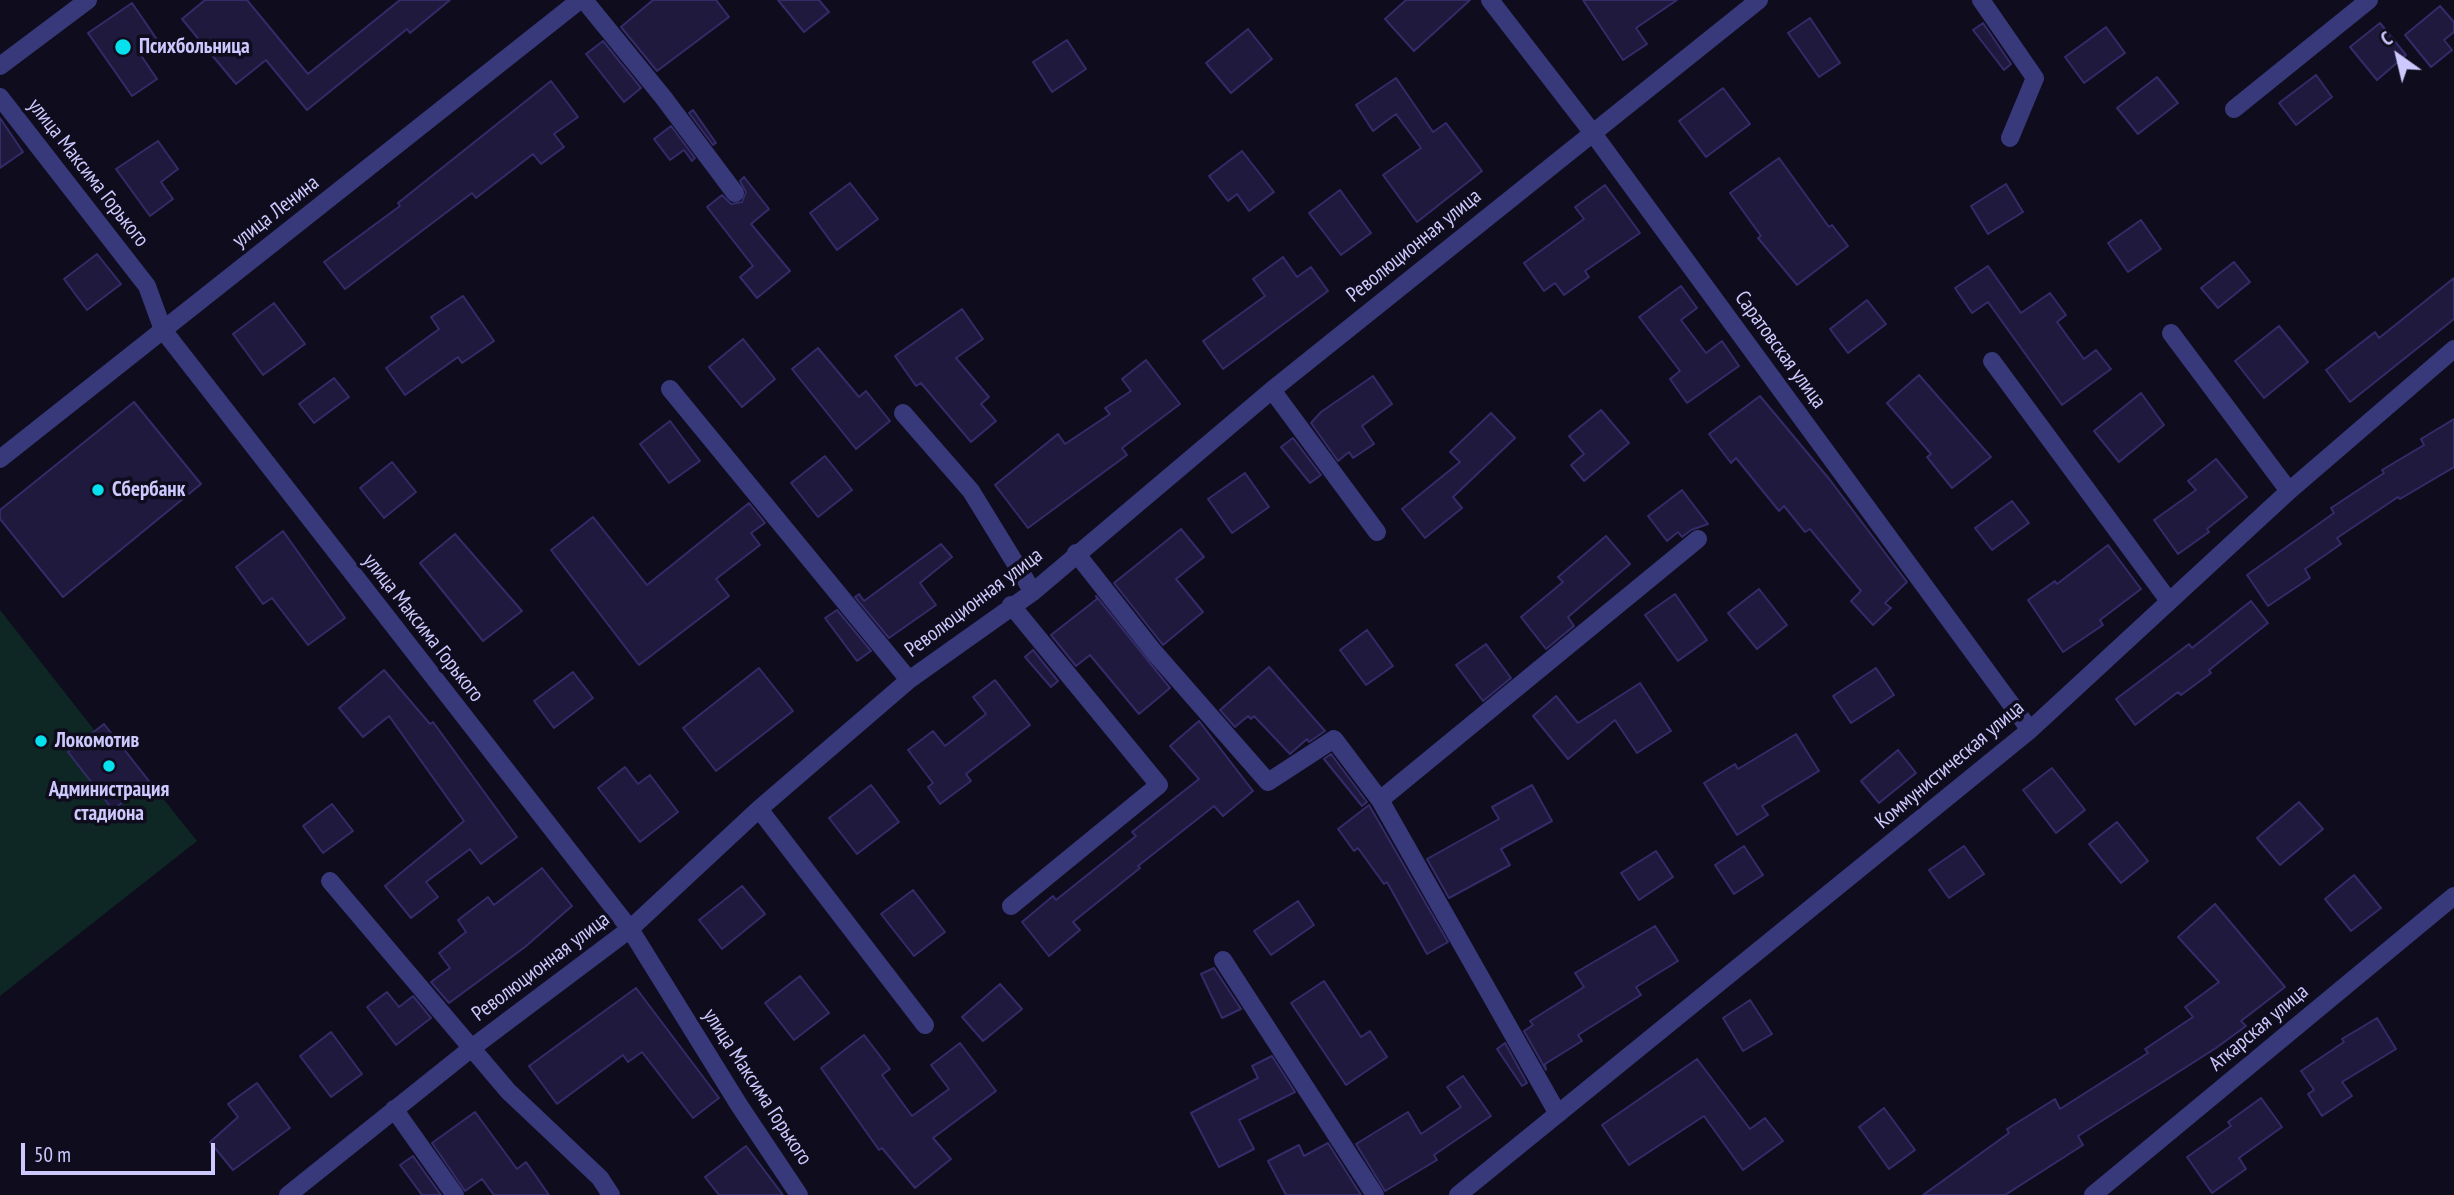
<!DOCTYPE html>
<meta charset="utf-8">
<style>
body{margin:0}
#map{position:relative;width:2454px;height:1195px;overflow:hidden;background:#0e0c1d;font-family:"PT Sans Narrow",sans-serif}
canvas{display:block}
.north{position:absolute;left:2363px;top:21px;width:70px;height:70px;-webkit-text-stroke:5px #0e0c1d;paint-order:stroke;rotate:326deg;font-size:19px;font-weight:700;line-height:28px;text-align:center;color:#cdc9fe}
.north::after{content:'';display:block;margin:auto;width:24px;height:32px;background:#cdc9fe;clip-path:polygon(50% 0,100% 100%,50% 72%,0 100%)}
.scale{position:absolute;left:21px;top:1143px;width:194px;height:32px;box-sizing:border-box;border:4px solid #cdc9fe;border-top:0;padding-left:9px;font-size:21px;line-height:24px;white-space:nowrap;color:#cdc9fe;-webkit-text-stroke:5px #0e0c1d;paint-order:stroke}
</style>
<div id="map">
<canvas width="2454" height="1195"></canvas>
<div class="north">С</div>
<div class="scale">50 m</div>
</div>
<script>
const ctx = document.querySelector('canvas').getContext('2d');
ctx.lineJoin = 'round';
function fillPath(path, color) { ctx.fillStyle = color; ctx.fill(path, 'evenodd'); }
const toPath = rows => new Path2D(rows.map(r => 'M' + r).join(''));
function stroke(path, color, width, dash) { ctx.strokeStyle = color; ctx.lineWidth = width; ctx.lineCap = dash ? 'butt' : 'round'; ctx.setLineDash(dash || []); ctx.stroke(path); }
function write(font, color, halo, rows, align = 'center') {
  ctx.font = font + ' "PT Sans Narrow",sans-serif'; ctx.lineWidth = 7; ctx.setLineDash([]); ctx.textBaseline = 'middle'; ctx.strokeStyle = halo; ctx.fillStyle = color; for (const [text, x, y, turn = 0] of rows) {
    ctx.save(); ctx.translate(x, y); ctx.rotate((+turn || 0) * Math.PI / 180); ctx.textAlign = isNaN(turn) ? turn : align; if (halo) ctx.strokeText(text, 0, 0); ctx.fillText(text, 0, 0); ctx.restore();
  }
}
fillPath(toPath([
 [0,610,95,731,68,752,113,809,149,781,197,841,0,996]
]), '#0f2724');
const building = toPath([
 [205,0,247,0,308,74,400,0,450,0,410,33,407,29,307,110,266,60,236,84,182,19,205,0],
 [653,0,716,0,729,17,657,71,621,27,653,0],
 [778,0,819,0,829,12,804,32,778,0],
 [1406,0,1470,0,1414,51,1385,19,1406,0],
 [1583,0,1677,0,1636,28,1647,44,1623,60,1583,0],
 [132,3,158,41,140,54,157,79,132,96,88,33,132,3],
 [2440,6,2454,22,2454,32,2444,40,2452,50,2431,67,2405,35,2440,6],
 [1810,18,1840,63,1819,77,1788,33,1810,18],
 [1983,23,2011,64,2004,70,1973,30,1983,23],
 [2380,23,2406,55,2377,80,2350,47,2380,23],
 [2106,27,2125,53,2084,83,2065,57,2106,27],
 [1248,29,1272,59,1231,93,1206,63,1248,29],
 [1067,40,1086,69,1052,92,1033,62,1067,40],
 [603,41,641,88,624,102,586,54,603,41],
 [2316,75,2332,97,2296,125,2279,103,2316,75],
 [2157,77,2178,103,2138,134,2117,108,2157,77],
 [1396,78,1433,132,1446,123,1482,171,1417,222,1383,175,1421,148,1396,114,1373,131,1356,105,1396,78],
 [551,81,578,117,554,134,564,147,541,164,533,154,476,198,472,193,345,289,324,262,400,206,398,203,551,81],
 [1723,88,1750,124,1706,157,1679,121,1723,88],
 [693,110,716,143,713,145,689,113,693,110],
 [0,118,23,152,0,168,0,118],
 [671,126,695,158,692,161,684,150,670,160,654,139,671,126],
 [158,141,178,169,161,182,173,199,150,216,116,169,158,141],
 [1242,151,1274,192,1249,211,1237,194,1228,201,1209,176,1242,151],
 [1779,158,1829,227,1832,225,1848,246,1797,285,1758,238,1761,236,1730,193,1779,158],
 [744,177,769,209,751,224,790,271,757,298,740,277,753,266,707,207,722,195,731,204,742,202,746,192,740,181,744,177],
 [850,183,878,219,837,250,810,213,850,183],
 [2006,184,2023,212,1988,234,1971,206,2006,184],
 [1605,185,1640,233,1585,271,1589,277,1564,295,1555,283,1544,291,1524,263,1584,219,1575,207,1605,185],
 [1340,190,1371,233,1341,255,1309,213,1340,190],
 [2141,220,2161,249,2128,272,2108,243,2141,220],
 [97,254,121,284,87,310,64,279,97,254],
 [1283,257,1297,277,1311,267,1328,291,1223,369,1203,341,1265,296,1253,279,1283,257],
 [2234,262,2250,282,2218,308,2201,288,2234,262],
 [1988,266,2021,313,2050,293,2066,315,2057,322,2084,359,2096,350,2111,369,2062,405,1988,302,1972,313,1955,288,1988,266],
 [2454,278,2454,319,2350,402,2326,370,2375,332,2379,338,2454,278],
 [1681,286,1697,308,1681,320,1706,353,1722,341,1739,366,1687,403,1670,379,1680,371,1639,317,1681,286],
 [463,296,494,341,462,363,458,357,405,395,386,368,439,329,431,317,463,296],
 [1867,300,1886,324,1848,353,1830,329,1867,300],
 [274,303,305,344,263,375,233,334,274,303],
 [962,309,983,339,956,358,989,397,981,404,996,421,971,442,921,383,916,386,895,356,962,309],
 [2279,326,2308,362,2264,398,2235,361,2279,326],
 [743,339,775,379,742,407,709,367,743,339],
 [818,348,859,397,866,391,890,421,856,449,792,369,818,348],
 [1146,360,1180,404,1122,448,1127,455,1028,528,995,485,1058,434,1065,444,1110,414,1105,408,1131,391,1122,379,1146,360],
 [1919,375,1991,457,1952,488,1927,457,1931,454,1887,403,1919,375],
 [1373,376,1392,404,1362,426,1374,444,1353,458,1349,452,1338,461,1311,423,1321,412,1373,376],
 [334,378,349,397,314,423,299,404,334,378],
 [2141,393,2164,425,2119,462,2094,431,2141,393],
 [1760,396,1830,480,1907,582,1885,603,1891,608,1873,625,1851,601,1861,591,1810,529,1805,532,1784,506,1779,511,1736,458,1731,463,1709,434,1760,396],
 [134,402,201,484,63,597,0,519,0,510,134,402],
 [1601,410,1629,443,1584,481,1571,465,1584,454,1569,436,1601,410],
 [1491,413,1515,438,1453,497,1462,508,1425,538,1402,509,1460,462,1450,452,1491,413],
 [2454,419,2454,467,2400,499,2398,497,2337,538,2341,544,2305,569,2310,578,2268,606,2247,575,2334,513,2331,508,2384,473,2382,470,2424,445,2421,439,2454,419],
 [670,421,700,461,669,483,640,444,670,421],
 [1293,438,1321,475,1310,483,1281,447,1293,438],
 [825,456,852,490,818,517,791,483,825,456],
 [2216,459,2247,497,2207,529,2209,532,2178,554,2154,520,2196,490,2188,481,2216,459],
 [392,462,416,492,384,518,360,488,392,462],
 [1245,473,1269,507,1232,533,1208,499,1245,473],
 [1682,490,1708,524,1691,530,1682,537,1678,532,1667,541,1648,516,1682,490],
 [2012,501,2029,523,1992,550,1975,528,2012,501],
 [749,503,765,523,751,533,760,545,716,579,729,596,639,665,551,550,593,517,647,585,749,503],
 [1181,529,1204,557,1176,579,1203,612,1163,645,1114,583,1181,529],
 [283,531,345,618,308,645,272,598,263,604,236,567,283,531],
 [455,534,522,611,483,641,420,563,455,534],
 [1606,536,1630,564,1568,617,1574,626,1546,649,1521,617,1563,582,1558,577,1606,536],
 [941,544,952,557,920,583,936,605,889,638,855,597,859,594,864,601,941,544],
 [2108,545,2141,589,2100,620,2103,625,2063,652,2028,600,2055,581,2057,584,2108,545],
 [1759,589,1787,625,1757,649,1728,613,1759,589],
 [1675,594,1707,640,1678,661,1645,615,1675,594],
 [1096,596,1170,688,1139,714,1090,655,1076,666,1051,635,1097,599,1096,596],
 [2251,601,2268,623,2209,670,2211,673,2181,695,2178,692,2135,725,2116,699,2189,644,2192,648,2251,601],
 [837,610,871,651,857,661,825,618,837,610],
 [1367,630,1393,666,1366,685,1340,650,1367,630],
 [1486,644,1511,678,1483,701,1456,665,1486,644],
 [1033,650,1058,681,1051,687,1025,657,1033,650],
 [1269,667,1325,731,1309,742,1307,739,1290,754,1254,716,1251,719,1248,716,1235,727,1220,710,1269,667],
 [759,668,793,711,716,771,683,728,759,668],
 [1876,668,1894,695,1851,723,1833,696,1876,668],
 [384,670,430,724,433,722,517,837,481,864,470,849,426,882,438,897,411,918,385,886,464,821,389,716,363,737,339,708,384,670],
 [573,672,593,698,554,728,534,701,573,672],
 [995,680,1030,725,966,774,971,781,940,804,928,787,933,783,908,750,933,731,945,746,986,714,973,697,995,680],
 [1640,683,1671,731,1637,753,1615,720,1568,759,1533,716,1556,696,1578,723,1640,683],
 [1199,721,1253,791,1223,816,1214,806,1138,866,1140,868,1073,922,1080,930,1049,956,1022,922,1053,896,1056,900,1136,836,1132,832,1199,779,1170,746,1199,721],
 [104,724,149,781,113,810,68,752,104,724],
 [1796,734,1819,771,1762,806,1768,815,1737,835,1704,783,1735,764,1738,769,1796,734],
 [1898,750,1916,773,1879,803,1861,781,1898,750],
 [1331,754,1367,802,1362,806,1324,759,1331,754],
 [625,767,638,784,650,775,678,812,640,842,598,788,625,767],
 [2052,768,2085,810,2056,833,2023,790,2052,768],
 [871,785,899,822,857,854,829,818,871,785],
 [1532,785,1552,821,1501,849,1510,865,1449,898,1427,859,1499,819,1492,807,1532,785],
 [2299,802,2323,829,2280,865,2257,838,2299,802],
 [332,804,353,831,323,853,303,826,332,804],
 [1369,805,1448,942,1427,954,1387,882,1384,884,1358,848,1354,851,1338,829,1369,805],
 [2117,822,2148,861,2121,883,2089,844,2117,822],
 [1744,846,1763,875,1734,894,1715,865,1744,846],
 [1964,846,1984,874,1949,898,1929,870,1964,846],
 [1656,851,1673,877,1639,900,1621,873,1656,851],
 [542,868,572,906,525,947,449,1003,431,982,450,968,439,953,466,932,458,920,488,897,494,905,542,868],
 [2354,875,2381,908,2351,931,2325,899,2354,875],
 [742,886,765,914,722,949,699,920,742,886],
 [913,890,945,932,914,956,881,914,913,890],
 [1298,901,1314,925,1271,955,1254,931,1298,901],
 [2215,904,2285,987,2241,1021,2246,1026,2216,1048,2078,1136,2083,1145,2005,1195,1923,1195,2009,1133,2007,1129,2055,1099,2060,1109,2148,1053,2145,1049,2193,1017,2185,1007,2219,982,2178,937,2215,904],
 [1655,926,1678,961,1636,987,1641,995,1578,1035,1582,1041,1545,1064,1546,1070,1524,1031,1533,1025,1530,1021,1584,987,1575,973,1655,926],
 [1214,968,1241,1009,1222,1018,1201,974,1214,968],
 [800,976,829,1013,794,1040,765,1003,800,976],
 [1324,981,1361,1037,1370,1031,1387,1057,1346,1085,1291,1003,1324,981],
 [1000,984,1022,1009,983,1041,962,1017,1000,984],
 [636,988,719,1098,693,1118,642,1052,628,1062,623,1055,557,1104,529,1066,636,988],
 [387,992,399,1007,413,996,431,1018,396,1045,367,1007,387,992],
 [1750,1000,1772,1034,1743,1051,1723,1018,1750,1000],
 [2377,1018,2396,1049,2342,1082,2352,1096,2322,1116,2308,1094,2314,1090,2301,1071,2344,1042,2342,1039,2377,1018],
 [331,1032,362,1074,331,1097,300,1056,331,1032],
 [864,1035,890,1069,882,1075,912,1116,949,1089,931,1065,960,1043,996,1091,933,1138,951,1159,915,1188,882,1148,879,1150,821,1068,864,1035],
 [1505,1043,1527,1083,1522,1086,1497,1049,1505,1043],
 [1272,1056,1295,1092,1239,1120,1254,1149,1219,1167,1191,1113,1258,1078,1252,1066,1272,1056],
 [1697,1059,1750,1129,1765,1118,1783,1141,1743,1170,1704,1116,1629,1165,1602,1125,1697,1059],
 [1463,1076,1491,1116,1434,1155,1437,1160,1385,1191,1356,1144,1408,1112,1421,1134,1461,1107,1447,1087,1463,1076],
 [257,1083,290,1128,233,1170,210,1142,238,1117,228,1104,257,1083],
 [2261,1098,2282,1127,2239,1158,2246,1169,2212,1193,2187,1157,2231,1126,2228,1122,2261,1098],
 [1884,1108,1915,1150,1889,1169,1859,1127,1884,1108],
 [475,1112,517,1169,526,1162,549,1195,494,1195,482,1179,465,1191,432,1143,475,1112],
 [1328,1143,1361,1195,1286,1195,1268,1161,1299,1145,1304,1156,1328,1143],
 [746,1146,783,1195,719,1195,705,1177,746,1146],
 [413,1156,441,1195,422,1195,400,1165,413,1156]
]);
fillPath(building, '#1e193d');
stroke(building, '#342b69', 2);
stroke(toPath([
 [584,0,663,97,735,193],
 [1490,0,1592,132,2030,730],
 [1981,0,2035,78,2010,138],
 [0,66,88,0],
 [0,97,147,286,163,330,630,929,739,1105,799,1195],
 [2234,109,2369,0],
 [2171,333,2289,491],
 [1992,361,2169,601],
 [670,389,909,680],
 [1272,390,1377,532],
 [903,413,971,491,1033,592],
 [0,459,580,0],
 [1076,553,1154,652,1268,782,1334,739,1380,800,1698,539],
 [1380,800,1558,1114],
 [759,809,925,1025],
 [330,881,508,1091,600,1178,611,1195],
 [1011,906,1159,785,1011,605],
 [1223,960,1375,1195],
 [394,1109,455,1195],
 [288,1195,473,1047,630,929,759,809,909,680,1033,592,1272,390,1759,0],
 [1458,1195,2030,730,2289,491,2454,349],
 [2093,1195,2454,896]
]), '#38397b', 18);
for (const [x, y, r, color] of [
 [123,47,9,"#06e1ed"],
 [98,490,7,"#06e1ed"],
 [41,741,7,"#06e1ed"],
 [109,766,7,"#06e1ed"]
]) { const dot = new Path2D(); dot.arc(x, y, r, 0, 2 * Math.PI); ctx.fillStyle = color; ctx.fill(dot); stroke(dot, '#0e0c1d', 2.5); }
write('bold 21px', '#cdc9fe', '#0e0c1d', [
 ["Психбольница",139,47],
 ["Сбербанк",112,490],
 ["Локомотив",55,741],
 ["Администрация",109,790,"center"],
 ["стадиона",109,814,"center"]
], 'left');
write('21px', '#cdc9fe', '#0e0c1d', [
 ["улица Максима Горького",88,173,52],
 ["улица Ленина",276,212,-38],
 ["Революционная улица",1414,246,-39],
 ["Саратовская улица",1780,350,54],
 ["Революционная улица",974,603,-37],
 ["улица Максима Горького",423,628,52],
 ["Коммунистическая улица",1950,765,-40],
 ["Революционная улица",541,967,-37],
 ["Аткарская улица",2259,1028,-40],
 ["улица Максима Горького",757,1087,57]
]);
</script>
